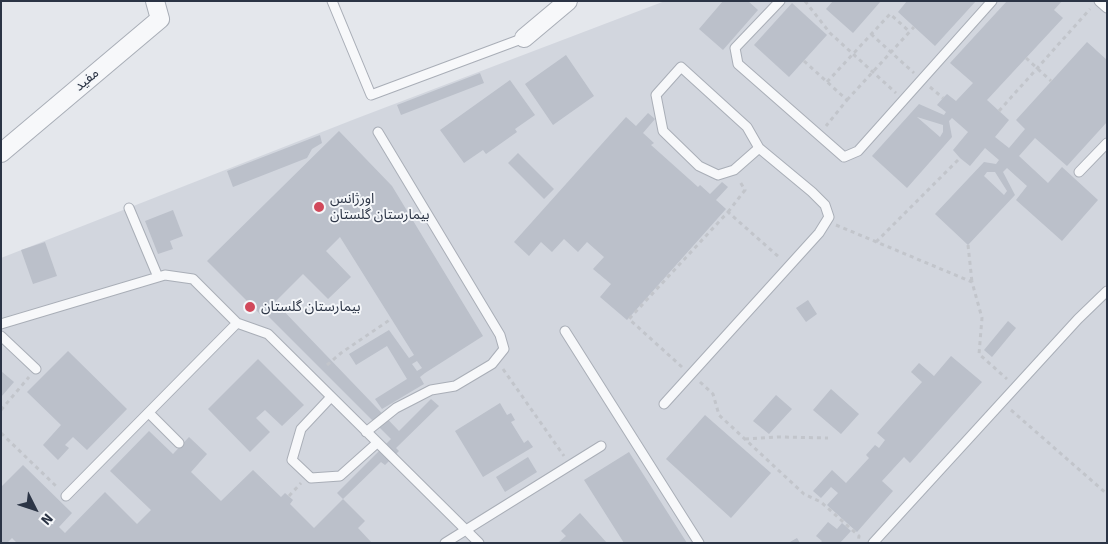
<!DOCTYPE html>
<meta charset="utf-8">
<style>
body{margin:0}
#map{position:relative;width:1108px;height:544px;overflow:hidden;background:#e4e7ec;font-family:Signika,sans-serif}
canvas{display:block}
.frame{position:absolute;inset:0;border:2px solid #2b3445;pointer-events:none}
.north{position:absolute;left:10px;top:484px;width:50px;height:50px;-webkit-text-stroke:4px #f4f6f9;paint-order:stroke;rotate:131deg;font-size:14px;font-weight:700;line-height:20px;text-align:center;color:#2b3445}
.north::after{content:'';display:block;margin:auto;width:18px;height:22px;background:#2b3445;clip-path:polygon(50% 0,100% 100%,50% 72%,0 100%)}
</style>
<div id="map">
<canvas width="1108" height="544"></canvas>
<div class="frame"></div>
<div class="north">N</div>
</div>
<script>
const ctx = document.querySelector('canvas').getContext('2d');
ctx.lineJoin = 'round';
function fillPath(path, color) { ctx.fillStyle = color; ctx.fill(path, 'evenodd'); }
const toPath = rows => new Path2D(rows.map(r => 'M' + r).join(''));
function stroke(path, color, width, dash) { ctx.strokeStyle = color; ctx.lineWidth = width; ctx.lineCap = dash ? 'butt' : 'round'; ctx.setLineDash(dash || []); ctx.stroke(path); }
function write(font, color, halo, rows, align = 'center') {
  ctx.font = font + ' Signika,"Noto Sans Arabic",sans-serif'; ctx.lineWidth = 4; ctx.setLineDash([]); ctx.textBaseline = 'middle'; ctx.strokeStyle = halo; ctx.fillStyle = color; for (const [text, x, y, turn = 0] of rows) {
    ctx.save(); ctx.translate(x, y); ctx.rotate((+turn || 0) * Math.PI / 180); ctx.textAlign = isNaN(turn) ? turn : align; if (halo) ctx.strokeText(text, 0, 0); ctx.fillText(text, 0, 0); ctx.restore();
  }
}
fillPath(toPath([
 [665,1,1107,1,1107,543,1,543,1,258,355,119]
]), '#d2d6de');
fillPath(toPath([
 [723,1,748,1,758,10,723,50,699,29],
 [833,1,881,1,853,33,826,9],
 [907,1,976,1,935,46,898,12],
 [1007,1,1062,1,1054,10,1063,18,987,100,1009,120,995,137,1009,148,1025,129,1016,120,1087,42,1107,60,1107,122,1067,166,1035,138,1019,156,1048,183,1062,167,1098,200,1062,241,1016,200,1027,186,1007,168,1003,172,1015,195,968,245,935,214,984,162,996,164,999,160,985,148,970,166,960,158,953,150,968,132,952,118,949,121,952,137,907,188,872,156,919,104,944,115,946,112,937,105,943,98,947,94,956,101,973,83,950,63],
 [917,117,943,125,943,132,940,137],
 [987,172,995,172,1007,191,1004,195,984,176],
 [792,3,827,35,789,77,754,45],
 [566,55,594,96,553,125,525,84],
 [480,73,484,83,401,115,397,105],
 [510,80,535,115,515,129,517,132,486,154,483,150,464,163,440,130],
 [648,113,655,119,643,133,654,143,651,145,698,187,700,185,710,194,722,182,728,187,716,200,726,209,627,320,600,297,611,284,593,269,604,257,587,242,578,252,564,239,552,252,541,242,529,256,514,242,626,117,636,126],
 [339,131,392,186,483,336,425,373,420,377,424,384,382,409,375,399,407,379,387,346,356,365,349,354,389,330,409,358,414,355,340,237,326,251,351,277,328,299,303,274,275,302,399,431,431,399,439,406,396,448,399,451,385,465,381,462,343,499,365,521,358,528,372,543,17,543,12,538,7,543,1,543,1,487,23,465,72,513,59,527,65,533,105,492,137,524,151,510,110,471,149,431,173,454,189,437,207,454,191,472,221,501,253,470,281,497,285,493,293,500,290,504,314,528,343,499,337,493,391,439,264,312,261,315,207,261],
 [417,361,422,368,417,371,412,364],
 [320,135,322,143,312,149,307,158,233,187,227,171],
 [518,153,554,189,544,199,508,163],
 [173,210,183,236,170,241,173,249,158,254,145,221],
 [45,242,57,276,33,284,21,250],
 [808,300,817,314,806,322,796,308],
 [1008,321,1016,328,992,357,984,350],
 [68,351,127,409,87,450,73,437,65,445,69,448,58,460,43,445,61,425,27,392],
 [951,356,982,382,910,463,904,457,882,481,893,491,857,532,827,505,838,493,831,487,821,498,813,491,832,470,846,483,869,458,866,455,875,445,879,448,885,440,877,433,922,382,911,372,919,363,934,376],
 [258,359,304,405,282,426,265,410,256,418,270,432,250,452,208,409],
 [1,371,14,382,1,397],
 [831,389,859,414,841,434,813,410],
 [776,395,792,409,769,434,753,421],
 [500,403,507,415,511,413,515,420,511,422,524,443,528,440,533,447,483,477,455,431],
 [705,415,771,473,731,518,666,459],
 [629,452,687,543,624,543,584,480],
 [528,457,537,472,505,492,496,477],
 [580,513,607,543,558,543,566,536,561,531],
 [828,522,837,529,842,523,851,531,840,543,820,543,822,541,816,536],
 [797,538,800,543,788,543]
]), '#bbc0ca');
const service = toPath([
 [332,1,371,95,524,38],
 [780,1,735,48,738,64,844,157,858,151,992,1],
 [1099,1,1107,8],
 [1079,172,1107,143],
 [129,208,158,277],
 [1,324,165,275,193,279,237,323,268,334,479,543],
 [565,331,699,543],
 [1,336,36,369],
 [331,397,301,429,292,460,311,478,340,476,377,443],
 [664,404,819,233,829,217,825,205,812,192,759,148,747,127,681,67,656,95,663,131,699,166,718,175,734,170,759,148],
 [149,413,179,443],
 [366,432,396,408,431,390,455,386,492,364,504,349,500,335,378,132],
 [66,496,237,323],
 [445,543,601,446],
 [873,543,1078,319,1107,291]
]);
const minor = toPath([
 [524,38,568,1],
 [1,153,160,19,155,1]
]);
stroke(service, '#a9aeb7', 11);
stroke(minor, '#a9aeb7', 20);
stroke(toPath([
 [805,1,830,33,896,93],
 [871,34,914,73],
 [1026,58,1051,81],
 [804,61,847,100,826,126],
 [827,82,890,14,910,32],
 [930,87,943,98],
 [847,100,914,27],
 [999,111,1090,9],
 [728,212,745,190,739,180],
 [836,225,972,282,982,318,979,354,1007,379],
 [876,242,960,158],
 [968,245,972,282],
 [327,365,341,353,391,319],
 [682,367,629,319,728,212,780,258],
 [503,369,564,456],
 [700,382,713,394,719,415,804,494,821,502,859,536,858,543],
 [1,410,29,377],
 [1011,410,1107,494],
 [1,433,58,488],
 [745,439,779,437,828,438],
 [289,496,301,483]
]), '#c2c5cb', 3, [4, 4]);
stroke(service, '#f7f8fa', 9);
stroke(minor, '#f7f8fa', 18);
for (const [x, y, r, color] of [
 [319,207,6,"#d1495b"],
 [250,307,6,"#d1495b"]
]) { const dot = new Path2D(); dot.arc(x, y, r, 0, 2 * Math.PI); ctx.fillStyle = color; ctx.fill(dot); stroke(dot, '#f4f6f9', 2); }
write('14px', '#2b3445', '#f4f6f9', [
 ["مفید",87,80,-40]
]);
write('14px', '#2b3445', '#f4f6f9', [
 ["اورژانس",330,199],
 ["بیمارستان گلستان",330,215],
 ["بیمارستان گلستان",261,307]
], 'left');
</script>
